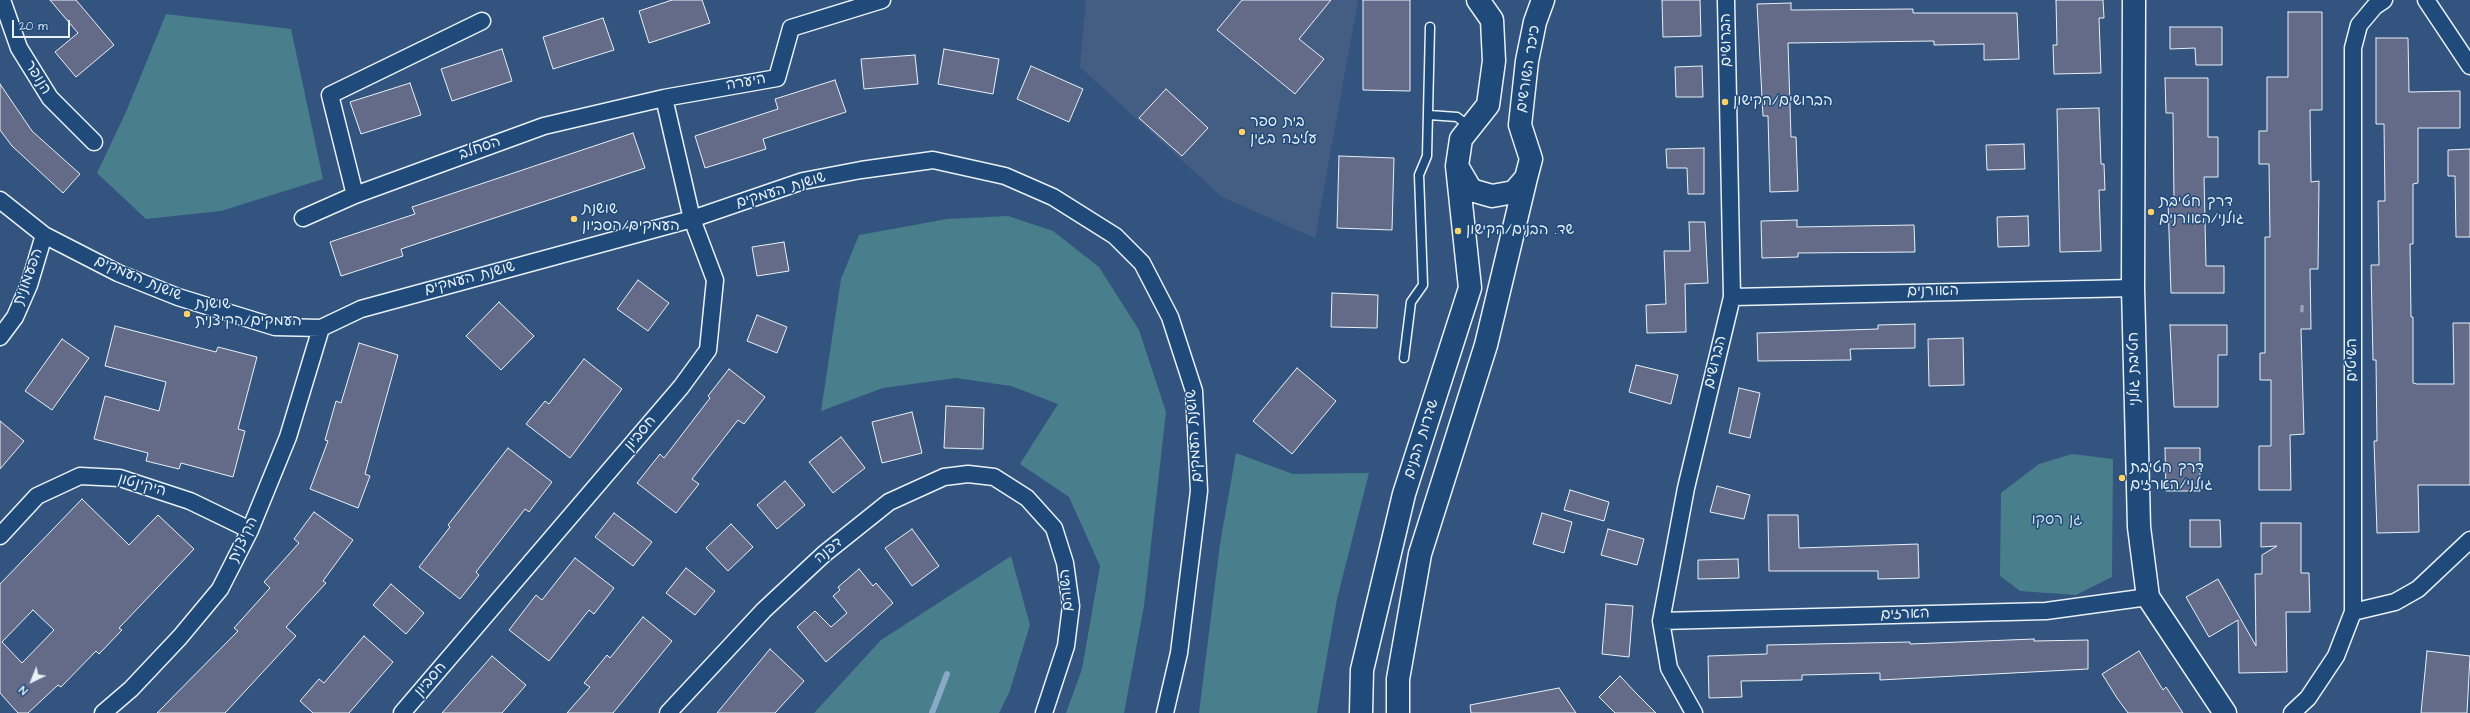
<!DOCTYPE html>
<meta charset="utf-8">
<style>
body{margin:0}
#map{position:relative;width:2470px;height:713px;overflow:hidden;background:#33547e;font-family:"Architects Daughter",sans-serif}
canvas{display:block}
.north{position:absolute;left:12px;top:661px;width:40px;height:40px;-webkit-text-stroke:3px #1f4a7a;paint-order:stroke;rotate:223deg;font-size:11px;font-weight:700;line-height:16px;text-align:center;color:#e8f1f8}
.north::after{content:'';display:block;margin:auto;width:14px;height:18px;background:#e8f1f8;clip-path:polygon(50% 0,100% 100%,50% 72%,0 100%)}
.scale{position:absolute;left:12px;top:20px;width:58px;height:18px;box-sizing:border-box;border:2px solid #e8f1f8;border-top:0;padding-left:5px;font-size:12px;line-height:14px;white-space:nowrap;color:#e8f1f8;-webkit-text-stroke:3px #1f4a7a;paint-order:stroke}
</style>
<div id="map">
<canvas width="2470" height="713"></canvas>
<div class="north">N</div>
<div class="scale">20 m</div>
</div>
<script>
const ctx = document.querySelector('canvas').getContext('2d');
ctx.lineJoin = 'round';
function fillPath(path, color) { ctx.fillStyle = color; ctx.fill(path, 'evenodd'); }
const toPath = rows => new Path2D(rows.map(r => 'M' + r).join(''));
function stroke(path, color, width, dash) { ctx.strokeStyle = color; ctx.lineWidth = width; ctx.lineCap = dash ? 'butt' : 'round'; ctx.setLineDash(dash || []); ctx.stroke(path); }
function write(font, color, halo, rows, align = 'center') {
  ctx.font = font + ' "Architects Daughter","Playpen Sans Hebrew",sans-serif'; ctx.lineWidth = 3; ctx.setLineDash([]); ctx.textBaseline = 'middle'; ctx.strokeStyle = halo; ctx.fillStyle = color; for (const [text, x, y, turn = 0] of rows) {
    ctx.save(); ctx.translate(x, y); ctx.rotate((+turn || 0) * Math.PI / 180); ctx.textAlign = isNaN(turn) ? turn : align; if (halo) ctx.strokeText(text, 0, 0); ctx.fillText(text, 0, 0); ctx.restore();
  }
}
fillPath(toPath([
 [1086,0,1358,0,1315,238,1222,197,1080,67]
]), '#445e83');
fillPath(toPath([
 [166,14,291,29,323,179,221,211,146,219,97,173,126,112],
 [1008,216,1053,231,1099,267,1139,330,1166,412,1144,606,1124,713,1066,713,1082,669,1100,566,1069,497,1020,464,1058,404,1011,386,956,378,883,388,821,411,841,279,859,235,947,219],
 [1236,453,1293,474,1369,473,1337,599,1317,713,1199,713,1220,544],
 [2072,454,2113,459,2112,577,2076,595,2020,591,2000,576,2001,493,2039,464],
 [1011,556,1030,625,1009,693,999,713,814,713,881,640]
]), '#497e8d');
stroke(toPath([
 [932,713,947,674]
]), '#88aac6', 6);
const building = toPath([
 [50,0,76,0,114,45,76,77,55,52,78,33,50,0],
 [672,0,702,0,710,23,649,43,639,11,672,0],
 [1242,0,1331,0,1299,39,1324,59,1295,94,1217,30,1242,0],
 [1363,0,1410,0,1410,91,1363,90,1363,0],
 [1662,0,1700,0,1701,36,1663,37,1662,0],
 [2056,0,2103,0,2104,18,2099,18,2101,73,2054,74,2053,45,2057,45,2056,0],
 [1791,3,1791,10,1913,9,1913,13,2017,13,2019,59,1984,60,1984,44,1934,45,1934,41,1788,43,1791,137,1796,137,1798,191,1770,192,1768,116,1763,116,1757,4,1791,3],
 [2288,12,2322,12,2322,110,2310,110,2311,182,2319,181,2318,269,2310,269,2311,329,2301,329,2304,434,2290,435,2291,490,2259,490,2259,446,2271,446,2271,380,2260,380,2260,353,2265,353,2265,237,2270,237,2269,164,2259,164,2259,131,2267,131,2267,77,2288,77,2288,12],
 [603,18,614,50,553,69,543,37,603,18],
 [2170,27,2222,27,2222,65,2196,65,2195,48,2170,49,2170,27],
 [2376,38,2408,38,2409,92,2460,91,2460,128,2418,128,2418,183,2413,184,2413,244,2410,244,2411,317,2413,317,2413,383,2417,384,2454,384,2453,323,2470,323,2470,485,2418,485,2419,532,2377,533,2374,441,2377,441,2376,360,2373,360,2371,265,2379,265,2378,201,2385,201,2384,124,2376,124,2376,38],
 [502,49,512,81,452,101,441,69,502,49],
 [944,49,999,59,993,94,938,84,944,49],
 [915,55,918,84,864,89,861,59,915,55],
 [1031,66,1083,89,1069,122,1017,99,1031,66],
 [1702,66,1703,97,1676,97,1675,67,1702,66],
 [2165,78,2208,78,2208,137,2218,137,2218,177,2204,177,2206,266,2224,266,2224,293,2171,293,2168,201,2174,201,2173,113,2166,113,2165,78],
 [835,80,846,112,763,139,766,149,705,168,695,136,778,109,775,99,835,80],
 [410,83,421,115,361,134,350,102,410,83],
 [0,84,32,131,80,174,63,193,12,146,0,130,0,84],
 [1166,89,1208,128,1182,156,1139,118,1166,89],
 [2099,108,2101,164,2104,164,2105,190,2099,190,2101,251,2060,252,2057,109,2099,108],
 [633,133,645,168,401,249,403,256,341,276,330,242,415,214,412,207,633,133],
 [2024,144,2025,169,1987,170,1986,145,2024,144],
 [1704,148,1704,194,1688,194,1687,168,1667,168,1666,149,1704,148],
 [2470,149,2470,237,2456,237,2455,176,2448,176,2448,150,2470,149],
 [1339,156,1394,158,1392,230,1337,228,1339,156],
 [2028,216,2029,246,1998,247,1997,217,2028,216],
 [1797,220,1797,227,1914,225,1915,252,1798,253,1798,257,1762,258,1761,221,1797,220],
 [1689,222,1705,222,1708,283,1685,284,1686,332,1647,333,1646,305,1666,304,1664,251,1690,251,1689,222],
 [784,242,789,271,757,276,752,247,784,242],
 [638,280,669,303,648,331,617,309,638,280],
 [1332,293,1378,295,1377,328,1331,327,1332,293],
 [499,302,534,336,501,370,466,336,499,302],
 [757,315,787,327,777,353,747,341,757,315],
 [1915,324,1915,348,1850,349,1851,360,1758,361,1757,333,1878,329,1878,325,1915,324],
 [2170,325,2227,325,2227,355,2218,355,2218,407,2174,407,2170,325],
 [115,326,216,352,218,347,257,357,238,429,245,431,233,477,181,463,179,469,146,461,148,453,94,439,105,396,159,411,166,382,105,366,115,326],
 [1963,338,1964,385,1929,386,1928,339,1963,338],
 [62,339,89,358,52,410,25,391,62,339],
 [359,343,398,355,365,474,370,476,358,508,310,489,328,441,325,440,336,401,341,403,359,343],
 [584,359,622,389,570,458,526,424,545,401,549,404,584,359],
 [1636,365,1678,375,1671,404,1629,392,1636,365],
 [1297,368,1336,401,1292,454,1253,421,1297,368],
 [729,369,765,397,744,424,738,420,692,479,699,484,676,513,637,483,660,454,664,458,710,398,708,396,729,369],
 [1739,388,1760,393,1750,438,1729,433,1739,388],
 [946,406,984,408,983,449,944,448,946,406],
 [912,412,922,453,882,463,872,422,912,412],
 [0,421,24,441,0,469,0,421],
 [841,437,865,468,833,493,809,462,841,437],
 [508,448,552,482,529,512,525,509,476,572,479,575,460,599,419,567,450,527,448,525,508,448],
 [2165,448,2200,448,2200,491,2166,491,2165,448],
 [785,481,805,505,777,529,757,505,785,481],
 [1717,486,1750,495,1744,519,1710,512,1717,486],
 [1570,490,1609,502,1604,521,1564,510,1570,490],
 [82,499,129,545,158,515,194,549,119,628,122,630,99,654,96,651,61,687,58,685,28,713,18,713,0,693,0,584,82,499],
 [33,610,54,630,22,663,2,642,33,610],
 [314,512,353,540,323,581,326,583,286,627,296,636,225,713,157,713,238,631,234,628,270,588,264,582,299,543,294,539,314,512],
 [614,513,652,542,633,566,595,537,614,513],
 [1542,513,1572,522,1564,553,1533,544,1542,513],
 [1768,515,1798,515,1799,548,1918,544,1919,578,1878,579,1878,571,1769,571,1768,515],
 [2190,520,2220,520,2221,547,2190,547,2190,520],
 [2261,523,2301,523,2301,573,2309,573,2310,612,2286,612,2287,672,2239,673,2238,620,2209,637,2186,597,2218,579,2256,646,2255,574,2262,574,2262,555,2277,546,2261,547,2261,523],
 [731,524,753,547,728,571,706,548,731,524],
 [912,529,939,566,912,586,885,548,912,529],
 [1608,529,1644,539,1637,565,1601,555,1608,529],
 [575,558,614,588,594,614,589,610,549,661,509,630,536,595,542,600,575,558],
 [1738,559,1739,578,1698,579,1698,560,1738,559],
 [686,568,715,591,695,615,666,593,686,568],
 [859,569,873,586,876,583,893,603,826,662,797,627,815,611,831,627,847,613,833,596,840,590,838,587,859,569],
 [391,584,424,613,406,634,373,605,391,584],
 [1606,604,1633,606,1629,657,1602,654,1606,604],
 [643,617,672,641,613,713,567,713,590,687,584,683,607,655,610,658,643,617],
 [364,636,393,662,349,713,313,713,300,701,319,679,324,683,364,636],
 [2034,639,2034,641,2088,640,2088,669,1880,680,1880,673,1802,675,1802,680,1741,681,1742,697,1709,698,1708,656,1767,654,1767,645,1910,642,1910,644,2034,639],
 [770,649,804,681,775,713,717,713,770,649],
 [2139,651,2163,690,2166,687,2183,713,2128,713,2117,698,2102,674,2139,651],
 [2427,651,2470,656,2467,713,2421,713,2427,651],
 [492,656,526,685,502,713,442,713,492,656],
 [1620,676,1636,693,1656,713,1615,713,1599,697,1620,676],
 [1559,688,1576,713,1471,713,1470,705,1559,688]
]);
fillPath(building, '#636b89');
stroke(building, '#e8f1f8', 1);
const lane = toPath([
 [1429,115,1457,117,1470,127],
 [1404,358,1411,302,1423,285,1419,175,1427,156,1430,27]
]);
const street = toPath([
 [2,0,19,48,50,98,94,142],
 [2426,0,2470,66],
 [355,195,330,95,482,21],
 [0,200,44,235,118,273,178,297,275,327,321,328,361,309,692,219,803,181,861,170,933,160,1005,176,1053,197,1115,236,1142,263,1170,317,1194,391,1199,491,1179,653,1165,713],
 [303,218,355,195,544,126,664,98,777,78,791,28,882,0],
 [1732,297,2133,288],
 [0,337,15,317,29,285,44,235],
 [0,536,37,496,80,476,120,478,190,501,250,530],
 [2353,612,2395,602,2418,589,2470,540],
 [1661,621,2046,611,2148,597],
 [103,713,131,689,180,637,220,589,250,530,288,437,321,328],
 [402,713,681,387,708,350,715,280,692,219,664,98],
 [668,713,764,610,824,554,889,502,944,477,968,474,994,477,1027,498,1054,528,1065,563,1071,606,1066,646,1044,713],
 [1694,713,1669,668,1661,621,1686,488,1732,297,1726,0],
 [2292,713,2308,698,2336,656,2353,612,2353,48,2359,25,2375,6,2384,0]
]);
const secondary = toPath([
 [1478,0,1492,20,1494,61,1488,105,1461,139,1457,166,1471,190,1492,196,1514,192,1526,178,1531,159,1520,125,1527,61,1535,22,1543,0],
 [2134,0,2133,288,2139,527,2148,597,2225,713],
 [1361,713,1362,670,1404,494,1470,288,1457,166],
 [1398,713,1398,679,1420,554,1486,345,1526,178]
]);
stroke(lane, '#e8f1f8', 11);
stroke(street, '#e8f1f8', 19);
stroke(secondary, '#e8f1f8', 25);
stroke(lane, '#1f4a7a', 8);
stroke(street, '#1f4a7a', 16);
stroke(secondary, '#1f4a7a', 22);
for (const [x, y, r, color] of [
 [1725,102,4,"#ffd166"],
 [1242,132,4,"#ffd166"],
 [2151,212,4,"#ffd166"],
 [574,219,4,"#ffd166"],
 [1458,231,4,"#ffd166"],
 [187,314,4,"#ffd166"],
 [2122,478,4,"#ffd166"]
]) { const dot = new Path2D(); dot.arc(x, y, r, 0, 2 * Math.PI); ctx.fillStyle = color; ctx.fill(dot); stroke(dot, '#1f4a7a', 1.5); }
write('13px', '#c7d0dc', null, [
 ["11",2302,309]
]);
write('15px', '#e8f1f8', '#1f4a7a', [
 ["הברושים",1727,40,-91],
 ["כיכר השורשים",1529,69,-81],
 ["הנופר",37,78,58],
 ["היערה",746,83,-10],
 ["הסחלב",480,149,-20],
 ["שושנת העמקים",781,191,-17],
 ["הפעמונית",29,277,-70],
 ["שושנת העמקים",138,279,23],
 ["שושנת העמקים",470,279,-15],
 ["האורנים",1933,292,-1],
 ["השיטים",2353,360,-90],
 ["הברושים",1716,362,-76],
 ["חטיבת גולני",2135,369,-91],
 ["חסביון",641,434,-50],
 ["שושנת העמקים",1195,436,-94],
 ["שדרות הבנים",1422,439,-72],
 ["היקינטון",142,486,16],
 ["הקיצנית",244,540,-64],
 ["דפנה",829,551,-40],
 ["השוהם",1067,590,-95],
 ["הארזים",1905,615,-2],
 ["חסביון",431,680,-49]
]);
write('15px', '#e8f1f8', '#1f4a7a', [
 ["הברושים/הקישון",1733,102],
 ["בית ספר",1250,123],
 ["עליזה בגין",1250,140],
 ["דרך חטיבת",2159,203],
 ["גולני/האורנים",2159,220],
 ["שושנת",582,210],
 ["העמקים/הסביון",582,227],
 ["שד. הבנים/הקישון",1466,231],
 ["שושנת",195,305],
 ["העמקים/הקיצנית",195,322],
 ["דרך חטיבת",2130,469],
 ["גולני/הארזים",2130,486]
], 'left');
write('15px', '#d0e0e8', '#1f4a7a', [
 ["גן רסקו",2057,521]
]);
</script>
